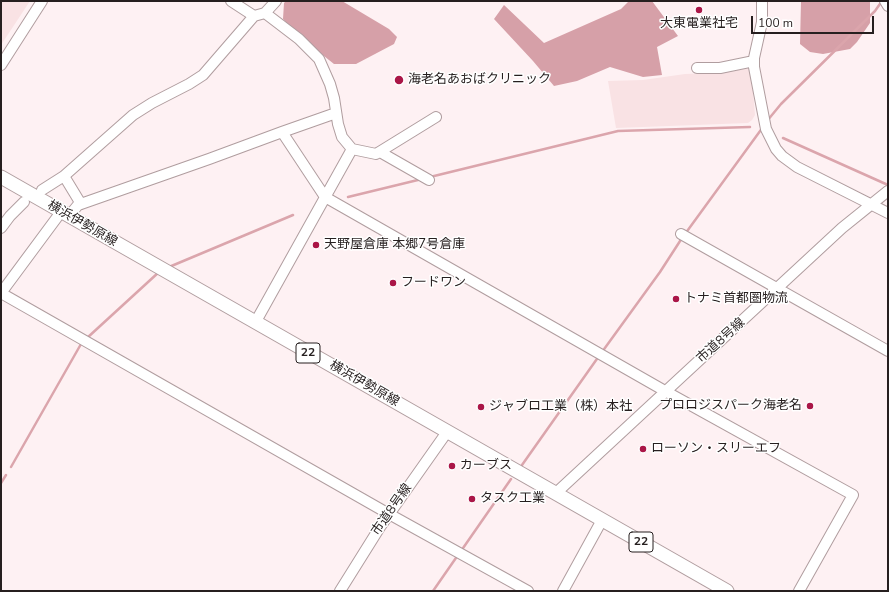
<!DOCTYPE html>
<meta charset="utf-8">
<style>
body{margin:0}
#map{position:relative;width:889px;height:592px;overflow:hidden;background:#fef1f3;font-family:"Nunito Sans",sans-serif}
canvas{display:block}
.frame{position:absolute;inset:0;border:2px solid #261f1f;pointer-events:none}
.scale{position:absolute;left:751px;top:16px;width:123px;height:18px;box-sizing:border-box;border:2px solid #261f1f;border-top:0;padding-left:5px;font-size:12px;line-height:14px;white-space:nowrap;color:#261f1f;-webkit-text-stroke:3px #fff;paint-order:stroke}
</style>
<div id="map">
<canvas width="889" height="592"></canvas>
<div class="frame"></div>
<div class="scale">100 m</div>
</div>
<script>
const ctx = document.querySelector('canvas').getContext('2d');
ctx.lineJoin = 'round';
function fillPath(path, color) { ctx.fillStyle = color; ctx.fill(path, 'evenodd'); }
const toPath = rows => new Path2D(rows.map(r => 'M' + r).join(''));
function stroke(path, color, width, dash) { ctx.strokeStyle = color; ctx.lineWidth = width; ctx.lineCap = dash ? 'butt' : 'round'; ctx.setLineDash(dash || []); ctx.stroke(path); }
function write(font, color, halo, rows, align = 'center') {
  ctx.font = font + ' "Nunito Sans","Noto Sans JP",sans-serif'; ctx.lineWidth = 3; ctx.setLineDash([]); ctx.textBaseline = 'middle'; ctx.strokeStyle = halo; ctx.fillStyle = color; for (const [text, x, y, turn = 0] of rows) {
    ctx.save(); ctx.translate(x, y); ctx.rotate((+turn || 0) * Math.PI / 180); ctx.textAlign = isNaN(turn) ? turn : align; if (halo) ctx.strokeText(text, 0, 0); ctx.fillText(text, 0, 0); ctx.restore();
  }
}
fillPath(toPath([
 [1,1,30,1,1,45],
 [751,67,755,115,752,120,748,123,616,128,608,81,643,80,685,74,713,73]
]), '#f9e2e4');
fillPath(toPath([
 [286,1,342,1,389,29,397,37,394,44,356,64,334,64,295,33,283,19,284,3],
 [629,1,652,1,678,36,657,47,662,75,643,77,610,67,577,81,554,86,533,61,494,19,504,5,544,43,621,9],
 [801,1,817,2,822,1,870,1,870,23,857,42,850,49,823,54,810,52,800,44]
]), '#d6a0a8');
stroke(toPath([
 [767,121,781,104,875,11,882,1],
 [783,138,888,185],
 [430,177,618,131,750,127],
 [348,197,422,179],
 [685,234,763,127],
 [169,267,293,215],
 [87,338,159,272],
 [602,352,660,272,682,238],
 [522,465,599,356],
 [11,467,81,344],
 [1,483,6,475],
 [461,551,511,479],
 [433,591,458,555]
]), '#dba5ac', 2.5);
const minor = toPath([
 [231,1,254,16,265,13,276,1],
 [762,1,762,22,754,58,754,67,766,129,776,149,782,156,797,167,888,213],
 [885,1,888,6],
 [265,13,299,39,319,59,330,84,334,98,338,124,342,137,352,149,376,154,436,117],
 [1,65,42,1],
 [697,68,720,68,754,61],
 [282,132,325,197,665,391,853,495,799,591],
 [380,152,429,180],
 [64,176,81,204],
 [42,190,64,176,133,115,152,103,189,84,203,75,254,16],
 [69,216,78,205,209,159,282,132,336,113],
 [1,228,10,216,24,202],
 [681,234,888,351],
 [1,293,389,514,528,591],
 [1,293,61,212],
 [255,323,352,149],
 [556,493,842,228,888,191],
 [340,591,380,527,447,432],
 [563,591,602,520]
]);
const major = toPath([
 [1,177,727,591]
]);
stroke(minor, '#b09d9f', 12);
stroke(major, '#b09d9f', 15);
stroke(minor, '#fff', 10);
stroke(major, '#fff', 13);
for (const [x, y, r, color] of [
 [699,10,4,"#aa1647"],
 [399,80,5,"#aa1647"],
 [316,245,4,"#aa1647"],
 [393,283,4,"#aa1647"],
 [676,299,4,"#aa1647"],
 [810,406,4,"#aa1647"],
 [481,407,4,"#aa1647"],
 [643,449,4,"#aa1647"],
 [452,466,4,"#aa1647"],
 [472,499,4,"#aa1647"]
]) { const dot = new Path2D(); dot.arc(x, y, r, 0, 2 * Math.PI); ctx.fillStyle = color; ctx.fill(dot); stroke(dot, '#fff', 1.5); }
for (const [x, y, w] of [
 [308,353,24],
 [641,542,24]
]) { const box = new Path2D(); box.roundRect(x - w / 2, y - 10, w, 20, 3); ctx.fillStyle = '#fff'; ctx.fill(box); stroke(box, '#261f1f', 1); }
write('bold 12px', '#261f1f', null, [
 ["22",308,353],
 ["22",641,542]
]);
write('13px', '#261f1f', '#fff', [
 ["大東電業社宅",699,24,"center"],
 ["海老名あおばクリニック",408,80],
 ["天野屋倉庫 本郷7号倉庫",324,245],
 ["フードワン",401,283],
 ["トナミ首都圏物流",684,299],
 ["プロロジスパーク海老名",802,406,"right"],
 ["ジャブロ工業（株）本社",489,407],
 ["ローソン・スリーエフ",651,449],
 ["カーブス",460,466],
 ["タスク工業",480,499]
], 'left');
write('13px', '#261f1f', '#fff', [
 ["横浜伊勢原線",82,224,30],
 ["市道8号線",721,341,-42],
 ["横浜伊勢原線",364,384,30],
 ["市道8号線",392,510,-55]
]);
</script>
